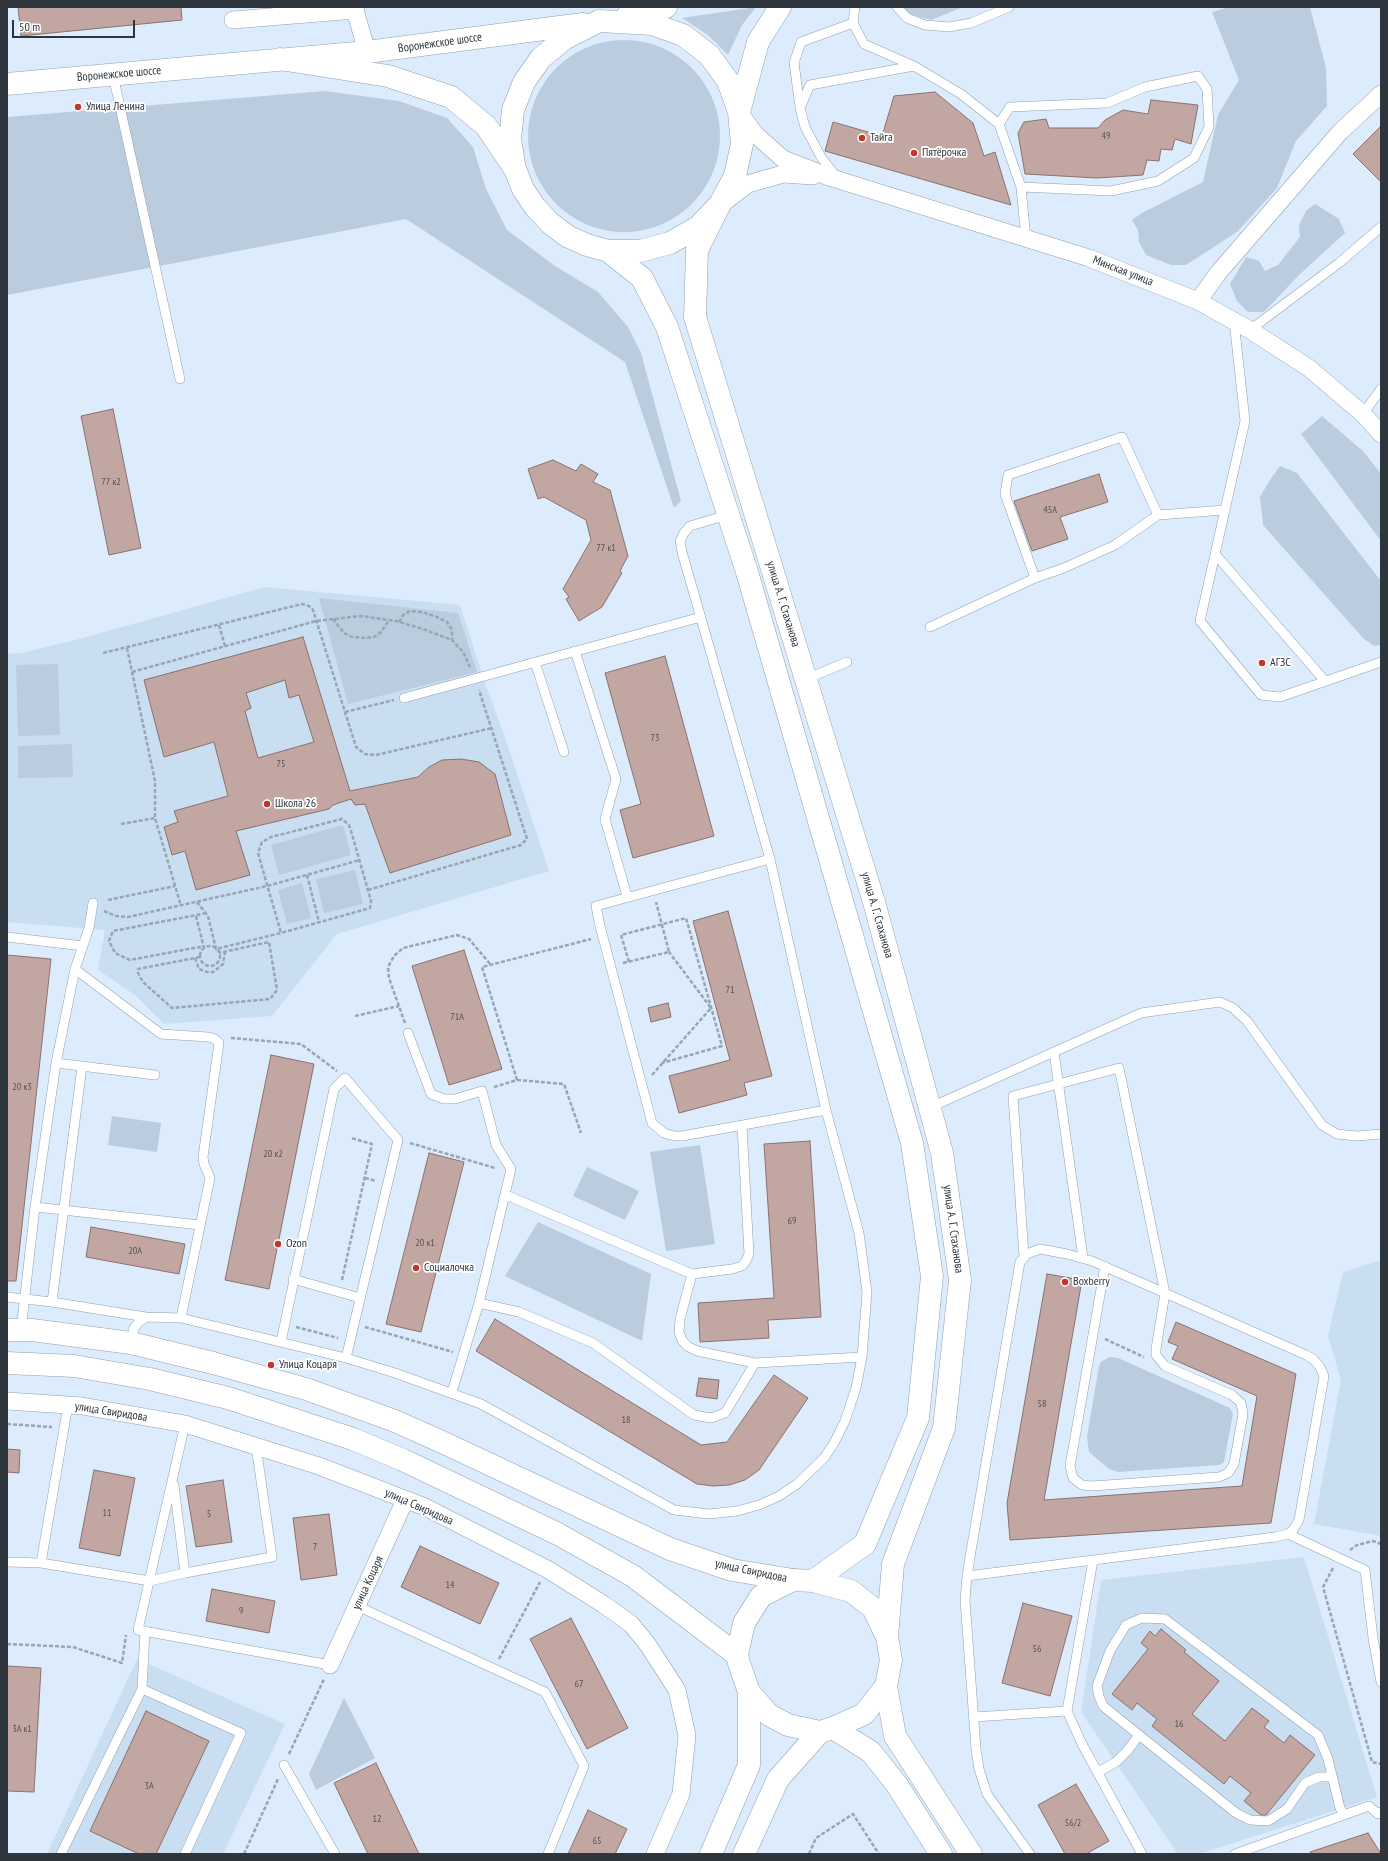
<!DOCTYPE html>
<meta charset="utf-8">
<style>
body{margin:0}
#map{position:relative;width:1388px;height:1861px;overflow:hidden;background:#dcecfc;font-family:"PT Sans Narrow",sans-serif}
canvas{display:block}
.frame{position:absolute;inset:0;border:8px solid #2e353d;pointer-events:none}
.scale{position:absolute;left:12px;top:20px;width:123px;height:18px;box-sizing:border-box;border:2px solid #2e353d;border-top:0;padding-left:5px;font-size:12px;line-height:14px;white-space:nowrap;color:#2e353d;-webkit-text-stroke:3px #fff;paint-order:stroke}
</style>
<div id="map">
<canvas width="1388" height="1861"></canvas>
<div class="frame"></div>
<div class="scale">50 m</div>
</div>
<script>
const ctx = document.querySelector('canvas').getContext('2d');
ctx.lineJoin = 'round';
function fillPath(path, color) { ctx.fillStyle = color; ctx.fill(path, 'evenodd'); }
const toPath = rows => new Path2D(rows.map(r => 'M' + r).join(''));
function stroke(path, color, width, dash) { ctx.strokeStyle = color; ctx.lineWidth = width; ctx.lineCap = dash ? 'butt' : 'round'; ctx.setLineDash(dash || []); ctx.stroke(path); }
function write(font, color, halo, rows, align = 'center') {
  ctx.font = font + ' "PT Sans Narrow",sans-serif'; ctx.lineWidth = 3.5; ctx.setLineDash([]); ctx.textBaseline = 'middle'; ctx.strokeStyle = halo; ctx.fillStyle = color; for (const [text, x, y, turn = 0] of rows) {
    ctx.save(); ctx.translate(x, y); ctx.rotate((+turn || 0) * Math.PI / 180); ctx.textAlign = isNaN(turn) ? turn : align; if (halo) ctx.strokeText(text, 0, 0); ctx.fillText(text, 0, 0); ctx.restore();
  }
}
fillPath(toPath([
 [265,587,460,605,483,677,505,737,549,871,337,934,272,1016,164,1024,135,995,98,970,105,930,7,922,7,654,21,653,79,639],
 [1381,1260,1381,1536,1314,1524,1341,1380,1328,1336,1343,1272],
 [1304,1557,1377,1797,1199,1854,1178,1854,1081,1712,1101,1580],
 [137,1659,285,1724,223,1854,47,1854]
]), '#cadef2');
fillPath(toPath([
 [756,7,742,25,728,55,708,35,682,18],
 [899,7,963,7,931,20,913,15],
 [1229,7,1310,7,1326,68,1327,106,1296,141,1277,188,1237,232,1186,265,1171,265,1146,255,1139,242,1138,230,1132,220,1142,213,1203,182,1218,115,1239,80,1212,12],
 '528 136a96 96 0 1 1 192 0a96 96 0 1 1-192 0Z',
 [325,91,399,101,447,118,473,147,486,189,507,230,555,266,598,292,628,327,641,353,681,501,674,508,625,362,406,219,7,295,7,117],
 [1315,204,1339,219,1345,233,1299,275,1264,312,1248,312,1237,301,1230,284,1246,257,1259,261,1265,271,1278,265,1300,237,1299,225,1306,211],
 [1322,416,1363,451,1381,474,1381,541,1301,434],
 [1280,466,1297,473,1381,581,1381,645,1374,646,1363,638,1263,525,1260,497,1270,480],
 [319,598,458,613,477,672,348,704],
 [58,664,60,735,18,736,16,665],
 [72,744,73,777,18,778,18,746],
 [343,825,351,855,279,875,271,845],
 [355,870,363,904,324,913,316,879],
 [302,883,311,918,287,924,278,890],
 [112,1116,161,1123,157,1152,108,1145],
 [700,1145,715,1244,666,1251,650,1152],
 [587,1167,639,1191,625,1220,573,1196],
 [538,1222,651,1274,642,1341,505,1276],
 [1109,1357,1118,1358,1230,1408,1233,1414,1224,1462,1219,1465,1118,1472,1109,1469,1089,1452,1087,1437,1099,1366,1101,1362],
 [344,1698,375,1758,316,1790,309,1774]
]), '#baccde');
const building = toPath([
 [18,7,181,7,182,20,21,36,18,7],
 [935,92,973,123,984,156,995,152,1011,205,825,151,833,122,882,136,894,96,935,92],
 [1151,100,1198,105,1191,144,1175,139,1172,150,1161,149,1159,161,1147,160,1143,175,1097,178,1025,174,1018,133,1024,122,1046,119,1049,128,1098,128,1105,120,1123,110,1148,114,1151,100],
 [1381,126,1381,182,1353,154,1381,126],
 [113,409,141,548,109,555,81,416,113,409],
 [553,460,576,471,581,464,598,474,593,482,610,490,628,556,620,571,622,573,602,607,579,621,566,599,569,597,563,589,591,540,586,520,544,497,538,499,528,469,553,460],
 [1099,474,1108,502,1060,517,1068,539,1032,551,1014,501,1099,474],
 [303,637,350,791,418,777,429,767,442,760,461,759,479,762,495,774,511,835,390,873,365,804,355,805,351,799,333,805,329,809,236,831,250,875,196,890,185,851,172,855,164,827,178,822,174,811,228,796,214,742,164,757,144,680,303,637],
 [285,680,289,698,299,695,314,742,258,758,245,711,251,708,246,693,285,680],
 [665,656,714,836,633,858,620,810,641,804,605,673,665,656],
 [728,911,772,1076,744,1083,747,1095,679,1113,669,1076,730,1060,693,921,728,911],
 [464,950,502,1069,449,1085,412,966,464,950],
 [7,955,51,959,16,1281,7,1281,7,955],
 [668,1003,671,1017,651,1022,648,1008,668,1003],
 [271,1055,314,1064,269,1289,225,1280,271,1055],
 [810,1141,821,1317,768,1320,769,1338,700,1342,698,1303,774,1298,764,1144,810,1141],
 [429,1153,464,1162,421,1332,386,1324,429,1153],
 [91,1227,185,1244,179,1274,86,1257,91,1227],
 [1047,1274,1082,1280,1044,1500,1242,1486,1257,1396,1172,1359,1178,1346,1168,1342,1176,1322,1296,1374,1271,1523,1010,1540,1007,1503,1047,1274],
 [495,1319,701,1445,727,1442,774,1375,808,1398,759,1470,745,1480,729,1485,713,1486,697,1484,476,1351,495,1319],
 [699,1378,719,1380,717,1399,696,1396,699,1378],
 [7,1449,20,1450,19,1473,7,1472,7,1449],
 [94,1470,135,1478,120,1556,79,1548,94,1470],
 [223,1480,232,1542,196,1547,186,1486,223,1480],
 [329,1514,337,1575,301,1580,293,1518,329,1514],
 [420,1546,499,1583,480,1624,401,1587,420,1546],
 [212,1589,275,1601,269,1633,206,1621,212,1589],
 [1023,1603,1072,1616,1050,1696,1002,1683,1023,1603],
 [571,1618,628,1728,587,1749,530,1639,571,1618],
 [1161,1629,1186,1650,1184,1652,1219,1681,1192,1714,1225,1741,1252,1708,1269,1721,1264,1727,1284,1743,1290,1735,1315,1755,1266,1815,1261,1815,1244,1801,1251,1793,1230,1776,1224,1784,1152,1726,1157,1719,1137,1703,1132,1710,1112,1694,1148,1649,1141,1643,1150,1631,1155,1636,1161,1629],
 [7,1666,41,1668,34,1792,7,1791,7,1666],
 [146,1711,209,1741,156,1854,139,1854,90,1831,146,1711],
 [376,1763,419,1854,368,1854,334,1783,376,1763],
 [1076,1784,1109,1841,1086,1854,1065,1854,1038,1805,1076,1784],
 [588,1810,627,1829,615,1854,568,1854,588,1810],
 [1368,1833,1381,1854,1311,1854,1310,1852,1368,1833]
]);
fillPath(building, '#c2a6a1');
stroke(building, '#8b716d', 1);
const service = toPath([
 [897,7,907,18,925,25,949,27,971,23,1009,7],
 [853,23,864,44,914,66],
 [113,75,180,379],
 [800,107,794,63,801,42,853,23,855,7],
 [999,124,1010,107,1107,103,1145,87,1198,76,1207,89,1209,127,1194,158,1158,181,1111,191,1021,187],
 [837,178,821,157,805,127,800,108,810,85,914,66,961,94,999,124,1021,187,1026,239],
 [1234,321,1245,421,1200,621,1261,695,1280,697,1381,662],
 [1250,330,1339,263,1381,227],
 [1363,414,1381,389],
 [1215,554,1325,681],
 [1035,578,1005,494,1008,475,1122,437,1158,515],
 [930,627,1035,578,1064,568,1115,545,1158,515,1225,510],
 [575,651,616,779,605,819,627,896],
 [535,662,564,752],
 [806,679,847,662],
 [404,698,701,617],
 [770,859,596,906,600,926,652,1123,664,1133,674,1136,682,1136,826,1110],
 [7,937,83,946],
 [75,969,161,1034,208,1037,215,1039,219,1043,203,1157,204,1164,210,1178,181,1318],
 [408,1033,431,1094,444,1099,455,1099,482,1091,496,1145,511,1169,479,1303,452,1392],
 [1054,1052,1083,1258],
 [56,1063,155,1075],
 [929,1108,1141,1013,1220,1002,1233,1008,1247,1021,1322,1125,1337,1134,1357,1136,1381,1134],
 [742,1126,749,1254,746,1261,742,1266,732,1269,692,1274,680,1319,679,1332,682,1340,687,1346,697,1351,755,1363,862,1357],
 [506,1195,692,1274],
 [35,1207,200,1225],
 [1024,1257,1013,1096,1119,1068,1165,1293,1156,1349,1156,1355,1165,1366,1232,1395,1241,1403,1243,1414,1234,1464,1228,1473,1219,1477,1092,1486,1082,1485,1073,1478,1070,1466,1105,1266],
 [293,1279,360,1298],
 [7,1297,52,1302,146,1317],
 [52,1302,82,1066],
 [479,1303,519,1312,593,1343,694,1415,711,1418,725,1413,755,1363],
 [21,1330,35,1207,56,1063,75,969,89,928,93,903],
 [281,1342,334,1089,345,1078,398,1140,346,1358],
 [131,1343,134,1328,139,1322,146,1317,181,1318,346,1358,395,1373,481,1404,674,1510,709,1514,737,1511,759,1505,779,1496,797,1484,824,1458,834,1443,845,1421,856,1388,862,1357,867,1292,859,1233,826,1110,770,859,682,552,680,541,684,533,690,526,728,515],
 [185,1424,138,1630,330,1665],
 [174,1485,185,1573,272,1557,256,1446],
 [1288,1534,1365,1570,1373,1638,1381,1682],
 [7,1562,41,1563,150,1581,185,1573],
 [41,1563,68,1405],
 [967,1576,1275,1537,1288,1534,1293,1530,1299,1520,1324,1376,1320,1367,1313,1359,1306,1355,1092,1261,1067,1254,1040,1249,1027,1254,1020,1262,970,1557,967,1576,965,1600,976,1749,979,1769,987,1794,1030,1854],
 [357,1606,545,1692,584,1766,548,1854],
 [142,1689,241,1733,185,1854],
 [1067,1711,1093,1560],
 [974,1717,1067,1711,1082,1744,1142,1854],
 [1139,1735,1236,1813,1250,1820,1268,1821,1287,1809,1305,1783,1319,1777,1332,1777],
 [284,1765,335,1854],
 [1098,1772,1116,1762,1128,1750,1139,1735,1103,1706,1099,1696,1097,1686,1110,1651,1126,1625,1142,1618,1165,1619,1318,1735,1328,1759,1340,1808,1344,1815],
 [61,1854,142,1689,145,1631],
 [1235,1854,1369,1806,1378,1814,1381,1812]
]);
const minor = toPath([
 [353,7,355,10,367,52],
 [233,20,355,10,356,7],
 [739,112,755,134,783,159,829,177,1089,258,1198,301,1250,330,1309,368,1363,414,1381,434],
 [723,203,748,184,783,174,813,176],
 [1198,301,1219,272,1340,132,1381,94],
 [7,1401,82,1406,185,1424,319,1466,425,1507,547,1569,603,1604,631,1624,648,1645,677,1690,687,1735,681,1794,655,1854],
 [330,1665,405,1500]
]);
const tertiary = toPath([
 [7,1330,32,1330,131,1343,213,1363,306,1389,395,1421,442,1442,670,1549,732,1570,793,1580],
 [7,1363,74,1366,150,1379,228,1398,353,1439,403,1460,558,1534,633,1576,737,1655],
 [886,1686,895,1736,971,1854],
 [833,1728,871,1752,897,1785,941,1854]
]);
const secondary = toPath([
 [628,15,666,7],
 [280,59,388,76,451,97,486,126,515,169,523,189,535,207,550,223,567,236,587,245,608,251,640,251,670,243,698,227,720,204,735,176,742,144,739,112,728,81,709,55,683,35,652,24,599,21,564,39,541,58,524,82,513,110,510,140,515,169],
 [7,84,367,52,583,24],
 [739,112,758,42,780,7],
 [720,204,697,250,695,317,874,902,942,1153,960,1280,944,1428,893,1564,887,1637],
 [608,251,642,278,667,327,747,572,912,1143,932,1276,918,1418,865,1544,813,1581],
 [793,1580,813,1581,851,1591,873,1608,887,1637,891,1660,886,1686,864,1714,833,1728,820,1732,788,1725,769,1715,749,1692,739,1663,737,1655,744,1623,761,1596,793,1580],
 [711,1854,749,1765,749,1692],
 [744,1854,778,1779,820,1732]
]);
stroke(service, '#8da0b2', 10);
stroke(minor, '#8da0b2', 18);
stroke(tertiary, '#8da0b2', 23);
stroke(secondary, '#8da0b2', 23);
stroke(toPath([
 [333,619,344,633,352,637,364,638,374,637,381,632,389,620],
 [399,622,403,615,410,611,422,612,437,617,447,622,452,630,452,640],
 [219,625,225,646],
 [127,648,155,781,155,818,181,906],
 [103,653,302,604,309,606,313,610,356,747,365,754,376,755,492,728],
 [132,672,316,621,361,616,396,621,423,629,452,640,463,652,470,667],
 [345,712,394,700],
 [121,824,155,818],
 [307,875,319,922],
 [368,890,521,845,527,839,479,690],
 [108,900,175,886],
 [197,902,208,916,216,949,281,933,370,908,371,901,352,834,349,825,342,819,271,837,262,842,258,853,281,933],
 [104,911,116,916,128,917,267,886,360,860],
 [196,916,204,948,199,947,130,960,115,953,109,941,113,931,207,913],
 '200 956a10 10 0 1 1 20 0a10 10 0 1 1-20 0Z',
 [200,957,138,969,138,973,143,982,172,1008,270,999,277,990,269,942,219,953],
 [195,958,199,969,207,972,213,972,223,964,225,952],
 [629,962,621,935,686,918,722,1046,662,1063],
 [623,963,669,952,656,902],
 [355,1016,399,1006],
 [405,1023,389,978,388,967,394,956,403,948,457,935,469,939,491,965],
 [231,1038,301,1044,337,1071],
 [652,1075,711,1008,669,952],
 [517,1080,564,1084,581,1133],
 [494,1087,517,1080,482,967,591,939],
 [410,1143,495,1168],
 [365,1178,376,1181],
 [342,1280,372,1144,351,1138],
 [296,1327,338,1338],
 [365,1327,453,1352],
 [1105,1339,1144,1357],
 [7,1424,52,1427],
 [1350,1550,1357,1545,1373,1541,1381,1544],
 [1333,1568,1323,1587,1372,1762,1381,1764],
 [7,1644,73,1647,122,1663,126,1635],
 [499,1659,540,1582],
 [289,1754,324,1679],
 [244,1854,278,1779],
 [809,1854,816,1838,853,1814,879,1854]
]), '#98a5b2', 2.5, [4, 2]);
stroke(service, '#fff', 9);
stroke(minor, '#fff', 17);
stroke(tertiary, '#fff', 22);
stroke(secondary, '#fff', 22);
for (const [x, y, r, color] of [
 [78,107,4,"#c33629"],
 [862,138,4,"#c33629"],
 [914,153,4,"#c33629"],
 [1262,663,4,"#c33629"],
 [267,804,4,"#c33629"],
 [278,1244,4,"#c33629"],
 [416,1268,4,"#c33629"],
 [1065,1282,4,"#c33629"],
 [271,1365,4,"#c33629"]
]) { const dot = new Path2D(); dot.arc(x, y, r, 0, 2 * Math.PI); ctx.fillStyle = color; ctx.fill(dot); stroke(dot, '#fff', 1.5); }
write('10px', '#535156', null, [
 ["49",1106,136],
 ["77 к2",111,482],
 ["45А",1050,510],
 ["77 к1",606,548],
 ["73",655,738],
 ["75",281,764],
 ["71",730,990],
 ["71А",457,1017],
 ["20 к3",22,1087],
 ["20 к2",273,1154],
 ["69",792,1221],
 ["20 к1",425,1243],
 ["20А",135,1251],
 ["58",1042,1404],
 ["18",626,1420],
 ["11",107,1513],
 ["5",209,1514],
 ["7",315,1547],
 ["14",450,1585],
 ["9",241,1611],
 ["56",1037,1649],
 ["67",579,1684],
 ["16",1179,1724],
 ["3А к1",22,1729],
 ["3А",149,1786],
 ["12",377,1819],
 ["56/2",1073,1823],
 ["65",597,1841]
]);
write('12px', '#2e353d', '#fff', [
 ["Воронежское шоссе",440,43,-8],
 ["Воронежское шоссе",119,74,-5],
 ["Минская улица",1123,271,21],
 ["улица А. Г. Стаханова",783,604,73],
 ["улица А. Г. Стаханова",877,915,74],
 ["улица А. Г. Стаханова",953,1229,82],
 ["улица Свиридова",111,1412,9],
 ["улица Свиридова",419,1507,24],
 ["улица Свиридова",751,1571,12],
 ["улица Коцаря",368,1583,-65]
]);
write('12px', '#2e353d', '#fff', [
 ["Улица Ленина",86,107],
 ["Тайга",870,138],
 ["Пятёрочка",922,153],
 ["АГЗС",1270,663],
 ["Школа 26",275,804],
 ["Ozon",286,1244],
 ["Социалочка",424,1268],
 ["Boxberry",1073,1282],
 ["Улица Коцаря",279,1365]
], 'left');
</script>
